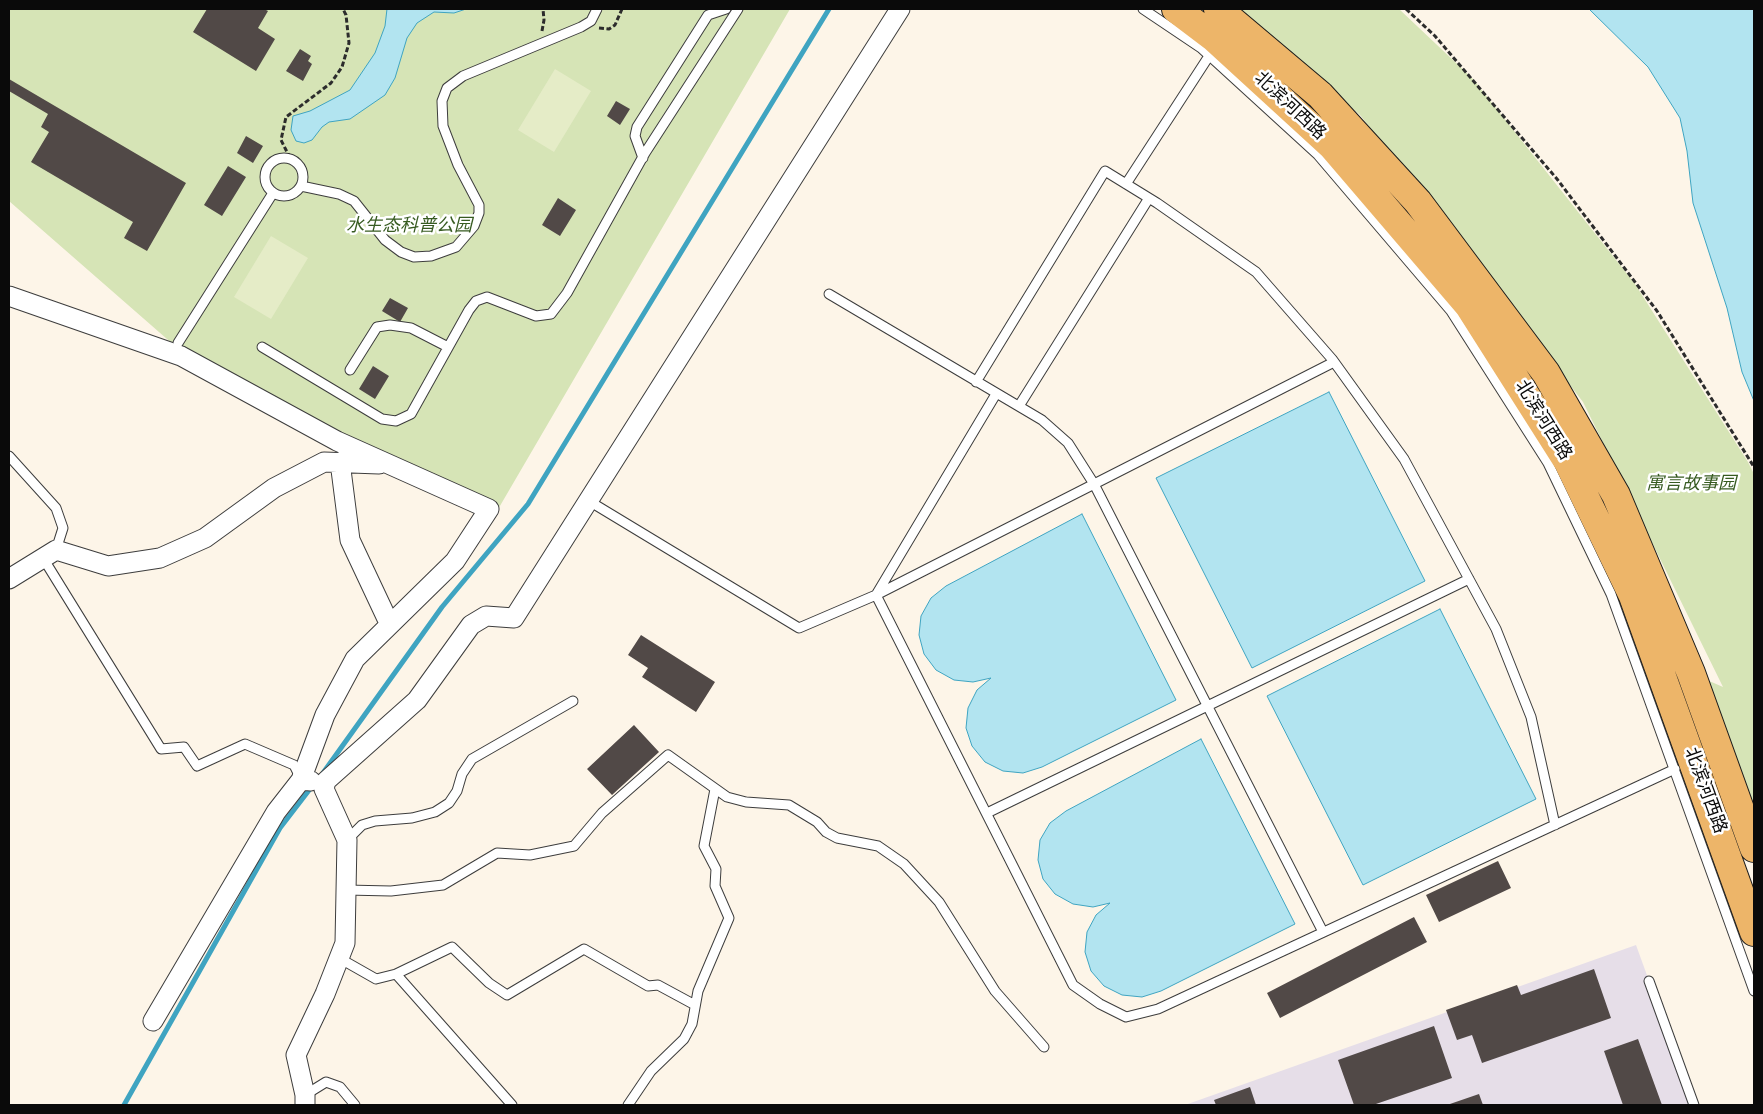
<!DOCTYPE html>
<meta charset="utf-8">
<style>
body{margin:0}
#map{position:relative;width:1763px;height:1114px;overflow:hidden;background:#fdf5e8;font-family:Spectral,serif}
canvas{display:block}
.frame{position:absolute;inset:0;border:10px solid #0a0a0a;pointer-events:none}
</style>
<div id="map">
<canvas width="1763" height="1114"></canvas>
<div class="frame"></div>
</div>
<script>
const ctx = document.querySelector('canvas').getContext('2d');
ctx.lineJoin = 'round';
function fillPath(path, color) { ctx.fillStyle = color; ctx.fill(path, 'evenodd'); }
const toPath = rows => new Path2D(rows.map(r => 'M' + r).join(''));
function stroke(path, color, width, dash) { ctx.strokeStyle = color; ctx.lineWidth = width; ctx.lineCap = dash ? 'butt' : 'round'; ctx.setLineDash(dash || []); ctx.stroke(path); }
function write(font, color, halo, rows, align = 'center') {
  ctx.font = font + ' Spectral,"Noto Sans SC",serif'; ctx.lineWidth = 5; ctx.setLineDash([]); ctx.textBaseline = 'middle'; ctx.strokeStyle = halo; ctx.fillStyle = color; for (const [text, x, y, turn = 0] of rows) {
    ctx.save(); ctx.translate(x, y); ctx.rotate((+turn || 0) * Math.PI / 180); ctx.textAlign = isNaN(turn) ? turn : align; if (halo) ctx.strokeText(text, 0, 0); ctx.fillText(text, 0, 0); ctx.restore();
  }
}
fillPath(toPath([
 [1636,945,1694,1105,1185,1105]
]), '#e6dee8');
fillPath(toPath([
 [9,9,790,9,497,511,183,353,9,201],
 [1233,9,1399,9,1473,79,1635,284,1748,462,1754,474,1754,848,1691,673,1723,687,1583,402,1360,115]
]), '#d6e4b6');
fillPath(toPath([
 [555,69,591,91,554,152,518,130],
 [271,236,308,258,271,319,234,297]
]), '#e5ecc7');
const water = toPath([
 [387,9,466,9,454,13,434,12,417,23,407,38,395,78,385,95,350,119,329,122,322,127,312,140,304,143,296,141,291,130,293,116,310,111,350,90,375,53,385,26,387,9],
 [1589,9,1754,9,1754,401,1742,372,1727,308,1693,203,1687,151,1680,118,1648,67,1589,9],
 [1329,392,1425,581,1252,668,1156,478,1329,392],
 [1082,514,1176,700,1042,767,1023,773,1003,771,985,762,972,746,966,728,968,708,977,690,991,678,973,682,954,680,936,670,924,654,919,635,921,616,931,598,946,586,1082,514],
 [1440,609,1536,799,1363,885,1267,696,1440,609],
 [1201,739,1295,924,1161,991,1142,997,1122,995,1104,986,1091,971,1085,952,1087,932,1096,915,1110,903,1093,907,1073,904,1055,894,1043,879,1038,860,1040,840,1050,823,1066,811,1201,739]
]);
fillPath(water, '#b2e4f0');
stroke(water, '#3fa4c1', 1);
stroke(toPath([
 [323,773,442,607,528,504,829,9],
 [124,1105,280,828,313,785]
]), '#3fa4c1', 5);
fillPath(toPath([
 [207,9,264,9,268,11,258,28,275,39,256,71,193,32],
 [300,49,311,56,308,61,312,64,303,81,286,71],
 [9,79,186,183,147,251,124,238,133,222,31,162,49,132,41,127,48,114,9,91],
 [616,101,630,109,620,125,607,116],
 [246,136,263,146,253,163,237,153],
 [228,166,246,177,222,216,204,205],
 [558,198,576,210,560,236,542,225],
 [390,298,408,308,400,322,382,311],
 [373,366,389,376,375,399,359,389],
 [641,635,715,682,696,712,642,677,648,668,628,655],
 [634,725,659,752,612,795,587,769],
 [1498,861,1511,888,1439,922,1426,895],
 [1414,917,1427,942,1280,1018,1267,993],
 [1594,969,1611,1018,1482,1063,1472,1035,1457,1040,1446,1010,1517,985,1521,995],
 [1434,1026,1452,1078,1373,1105,1354,1105,1338,1060],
 [1638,1039,1662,1105,1623,1105,1604,1051],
 [1250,1087,1256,1105,1216,1105,1214,1100],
 [1479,1094,1483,1105,1447,1105]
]), '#514947');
const service = toPath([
 [1143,9,1201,48,1318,155,1451,311,1548,463,1611,594,1754,991],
 '265 177a19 19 0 1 1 38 0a19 19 0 1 1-38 0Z',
 [643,158,635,136,637,127,708,15,726,9],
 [1126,184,1209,56],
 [301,186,339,194,354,201,385,240,401,252,414,257,431,256,456,247,474,226,479,213,479,205,458,165,443,126,442,101,447,88,463,76,581,27,591,21,597,9],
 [829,294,1042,420,1068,443,1094,484,1323,932],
 [178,343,273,193],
 [262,347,382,419,396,421,411,414,469,310,476,301,487,297,536,316,551,314,567,293,645,153,738,9],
 [350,370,377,327,390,325,411,328,448,347],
 [976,382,1105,171,1157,203,1256,272,1332,359,1404,459,1496,629,1531,717,1555,825],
 [1019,406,1149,198],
 [9,456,56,508,63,528,56,550],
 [589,501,799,628,876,595,1334,362],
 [43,558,161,749,184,747,197,766,245,744,294,765,300,777],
 [876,595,1073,985,1100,1004,1126,1017,1158,1009,1675,769],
 [876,595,996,394],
 [987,813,1469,579],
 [347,840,362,825,375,821,412,818,435,812,449,803,457,791,462,774,472,759,573,701],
 [346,890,391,891,443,885,497,853,530,855,574,846,602,813,668,755,727,797,746,802,789,805,817,822,826,832,837,838,878,846,904,864,939,902,995,991,1044,1047],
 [339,958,376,979,396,974,512,1105],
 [396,974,452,947,489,983,507,995,584,949,648,986,658,985,695,1005],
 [1649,981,1694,1105],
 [305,1095,326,1082,340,1087,355,1105],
 [628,1105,651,1071,684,1039,692,1024,698,991,729,918,715,886,716,869,704,846,715,789]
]);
const minor = toPath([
 [9,296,181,356,337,441,489,509,455,561,355,659,325,715,301,780],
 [340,462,350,540,389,623],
 [9,579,56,550,108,566,160,558,205,538,274,488,324,462,379,464],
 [153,1021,276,812,301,780,311,781],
 [305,1105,305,1095,296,1055,325,994,345,943,347,840,324,789,326,781,417,700,471,625,486,616,514,618,900,9]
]);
const primary = toPath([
 [1176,9,1213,37,1332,146,1469,306,1568,462,1633,596,1754,932],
 [1218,9,1320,95,1418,202,1546,373,1616,495,1691,673,1754,848]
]);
stroke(service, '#3d3d3d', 11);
stroke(minor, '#3d3d3d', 21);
stroke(primary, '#1b1b1b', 30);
stroke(toPath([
 [1406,9,1435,36,1557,179,1657,311,1754,467],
 [599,28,609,29,615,25,622,9],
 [542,31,544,20,543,9],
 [290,158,281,140,286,117,331,83,342,67,349,43,346,15,343,9]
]), '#2c2c2c', 3, [5, 2.5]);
stroke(service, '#fff', 9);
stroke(minor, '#fff', 19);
stroke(primary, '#edb569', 28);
write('18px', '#0a0a0a', '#fff', [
 ["北滨河西路",1289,107,43],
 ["北滨河西路",1542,421,58],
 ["北滨河西路",1704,791,70]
]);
write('italic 18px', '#375b21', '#fff', [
 ["水生态科普公园",409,227],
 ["寓言故事园",1691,485]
]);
</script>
